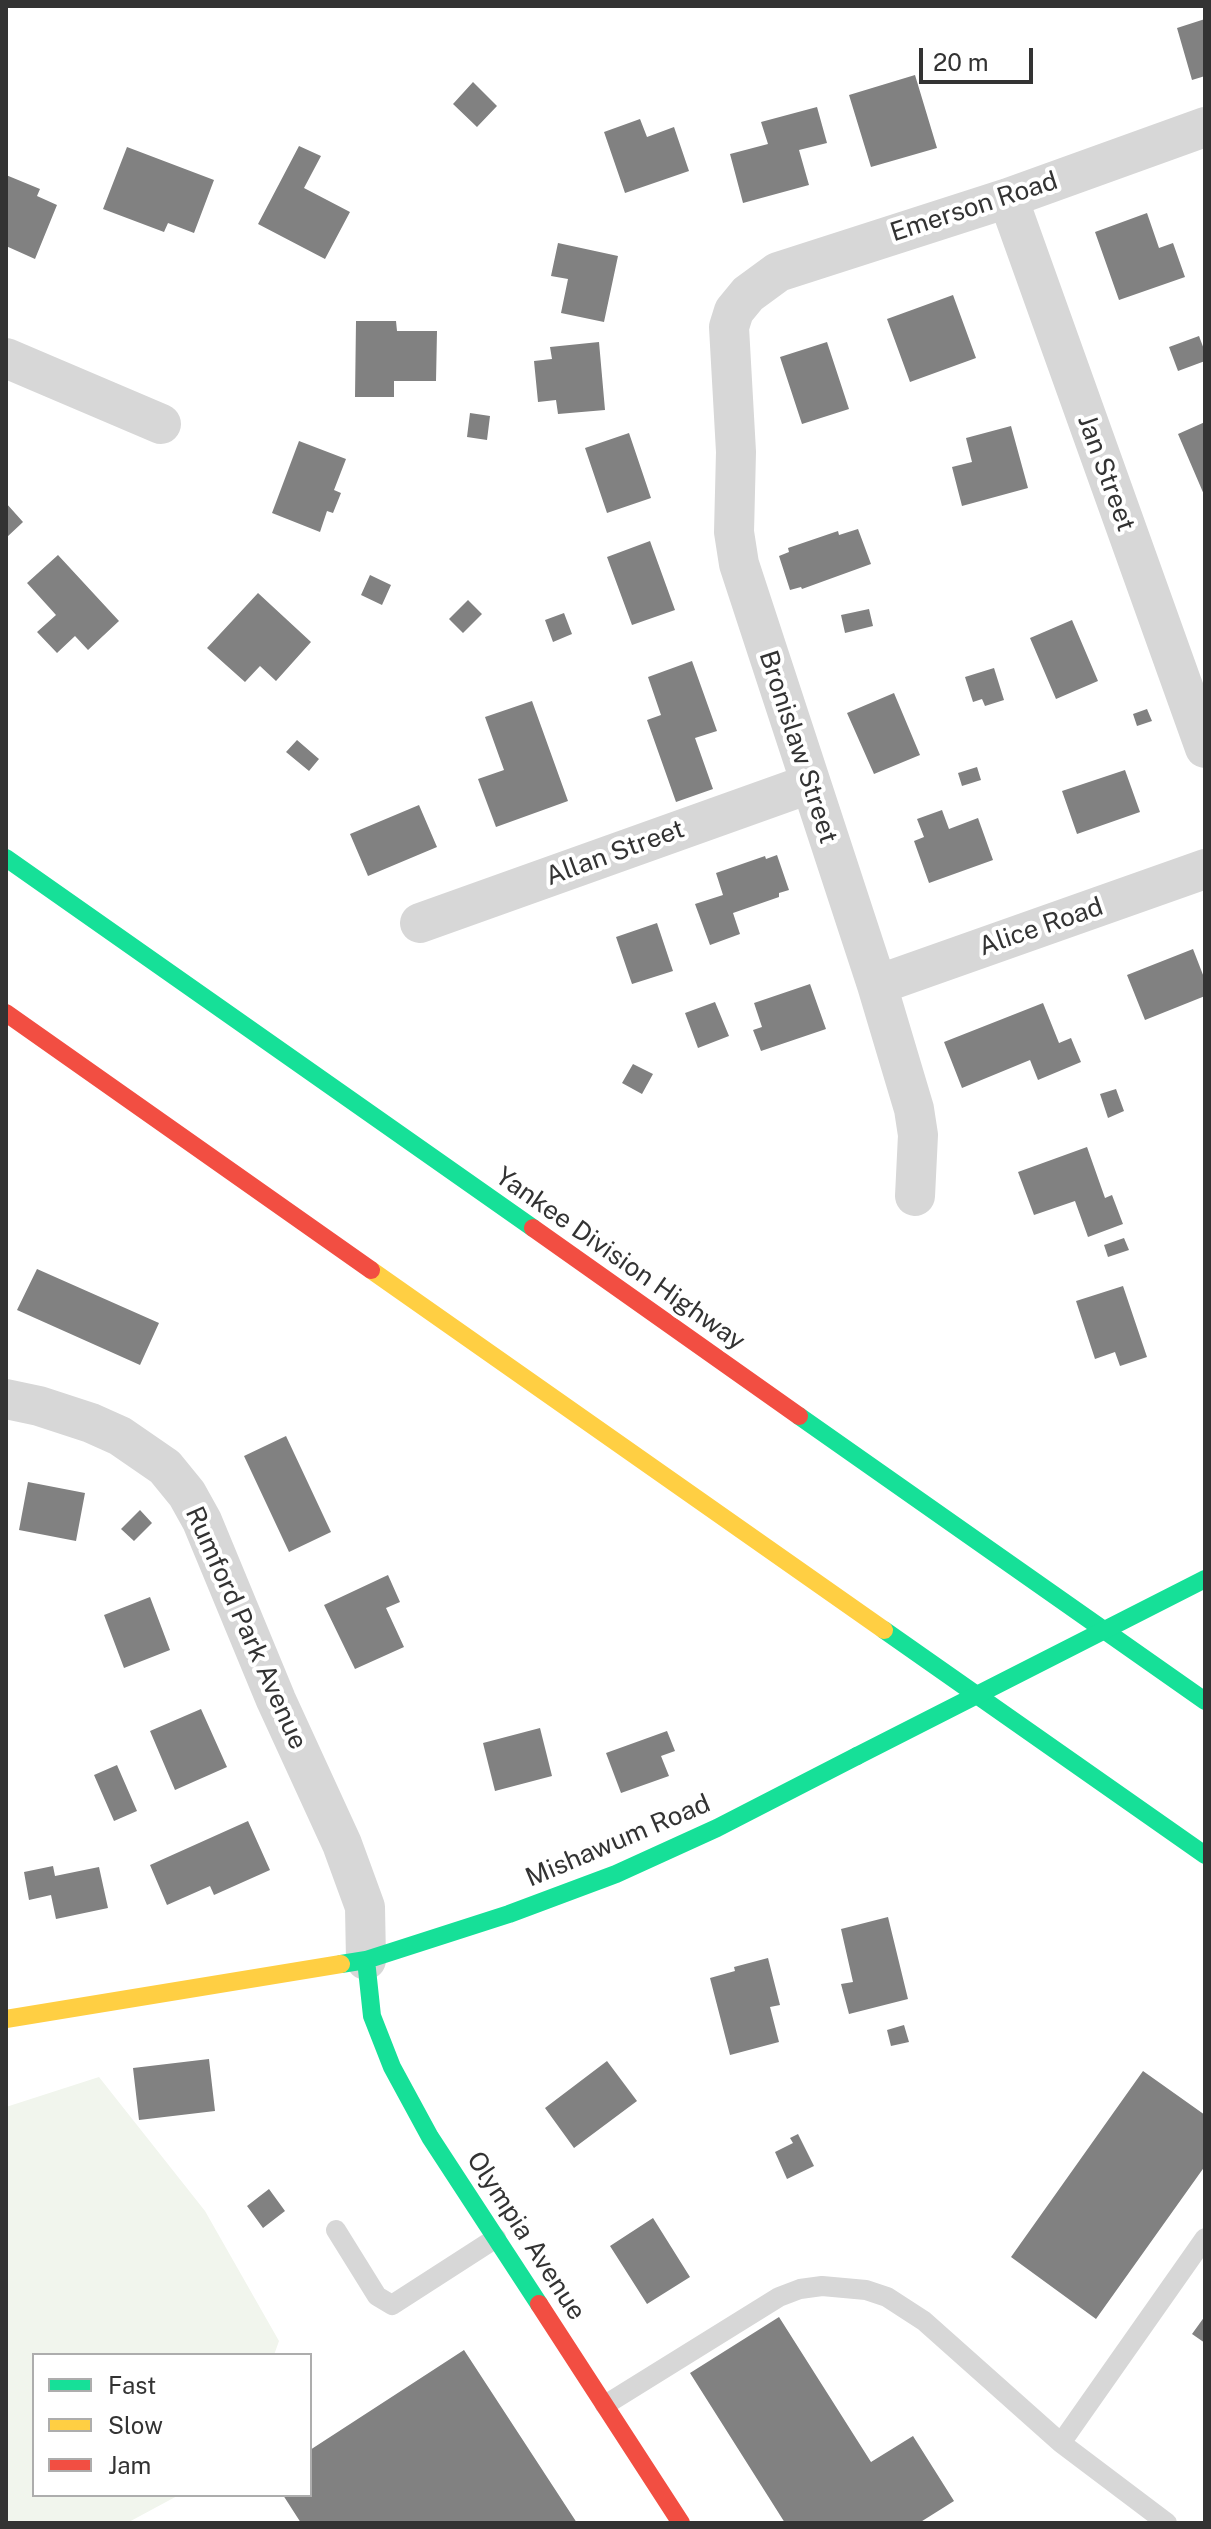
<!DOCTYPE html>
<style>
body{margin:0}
#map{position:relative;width:1211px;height:2529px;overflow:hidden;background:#fff;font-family:"Public Sans",sans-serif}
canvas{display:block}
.frame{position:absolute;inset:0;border:8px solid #333;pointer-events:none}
.legend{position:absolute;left:32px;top:2353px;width:280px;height:144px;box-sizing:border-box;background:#fff;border:2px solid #adadad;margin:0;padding:10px 14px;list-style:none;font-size:24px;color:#333}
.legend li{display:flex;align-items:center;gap:16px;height:40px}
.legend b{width:40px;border:2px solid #adadad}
.scale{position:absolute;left:919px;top:48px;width:114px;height:36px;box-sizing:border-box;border:4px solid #333;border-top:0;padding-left:10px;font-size:24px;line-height:28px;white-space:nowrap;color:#333;-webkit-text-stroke:6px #fff;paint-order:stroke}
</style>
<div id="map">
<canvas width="1211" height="2529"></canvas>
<div class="frame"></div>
<ul class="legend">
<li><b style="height:10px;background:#16e098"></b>Fast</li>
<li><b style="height:10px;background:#ffcf43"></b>Slow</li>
<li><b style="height:10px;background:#f24e42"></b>Jam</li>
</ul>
<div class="scale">20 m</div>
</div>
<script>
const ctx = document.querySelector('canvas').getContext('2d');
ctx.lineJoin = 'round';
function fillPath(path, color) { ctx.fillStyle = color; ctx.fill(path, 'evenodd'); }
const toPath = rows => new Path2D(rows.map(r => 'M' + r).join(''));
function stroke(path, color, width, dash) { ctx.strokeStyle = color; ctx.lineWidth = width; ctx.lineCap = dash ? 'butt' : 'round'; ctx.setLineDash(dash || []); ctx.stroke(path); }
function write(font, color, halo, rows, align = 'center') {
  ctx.font = font + ' "Public Sans",sans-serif'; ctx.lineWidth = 8; ctx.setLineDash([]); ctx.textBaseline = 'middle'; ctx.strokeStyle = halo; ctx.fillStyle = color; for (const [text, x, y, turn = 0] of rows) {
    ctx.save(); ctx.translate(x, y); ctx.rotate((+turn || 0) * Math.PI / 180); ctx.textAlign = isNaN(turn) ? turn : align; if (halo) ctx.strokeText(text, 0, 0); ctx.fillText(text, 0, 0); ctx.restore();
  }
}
fillPath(toPath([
 [99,2077,205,2211,279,2341,274,2355,34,2355,34,2495,179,2495,127,2523,6,2523,6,2107]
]), '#f1f5ed');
fillPath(toPath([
 [1205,19,1205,76,1192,80,1177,28],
 [915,75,937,148,871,167,849,95],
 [473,82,497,106,477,127,453,104],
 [817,107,827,143,799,150,809,185,743,203,730,154,768,144,761,122],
 [640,119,647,137,674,127,689,171,625,193,604,132],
 [299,146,321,156,304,188,350,212,325,259,258,224],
 [127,147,214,180,194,233,168,223,164,232,103,209],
 [6,175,40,189,37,196,57,205,35,259,6,246],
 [1147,213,1159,248,1173,243,1185,277,1119,300,1095,232],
 [558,243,618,256,604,322,561,313,568,279,551,276],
 [953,295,976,358,910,382,887,319],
 [356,321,396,321,397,331,437,331,436,381,394,381,394,397,355,397],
 [1199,336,1205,352,1205,361,1178,371,1169,347],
 [599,342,605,410,558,414,556,400,538,402,534,361,552,359,550,347],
 [827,342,849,409,802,424,780,357],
 [470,413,490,416,487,440,467,437],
 [1205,422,1205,497,1178,434],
 [1011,426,1028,488,962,506,952,467,972,462,966,438],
 [629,433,651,498,607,513,585,448],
 [299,441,346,459,334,490,341,493,333,513,327,511,320,532,272,513],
 [6,503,23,522,6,538],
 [858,529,871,564,802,589,801,587,790,590,779,556,789,552,788,548,838,531,839,535],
 [650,541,675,610,632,625,607,557],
 [58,555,119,621,88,650,75,636,57,653,37,632,56,615,27,583],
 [370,575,391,585,382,605,361,595],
 [258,593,311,642,276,681,260,666,245,682,207,648],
 [468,600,482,614,463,633,449,619],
 [869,609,873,626,845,633,841,615],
 [564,613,572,634,553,642,545,620],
 [1072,620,1098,681,1056,699,1030,638],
 [692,661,717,731,695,738,713,789,676,802,647,720,661,715,648,677],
 [994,668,1004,700,985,706,982,699,973,702,965,677],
 [894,693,920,755,874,774,847,713],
 [532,701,568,801,496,827,478,779,504,770,485,717],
 [1147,709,1152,721,1137,726,1133,714],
 [297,740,319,759,309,771,286,752],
 [977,767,981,780,962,786,958,773],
 [1125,770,1140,812,1077,834,1062,791],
 [419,805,437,847,368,876,350,834],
 [942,810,949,829,978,818,993,860,929,883,914,841,924,837,917,819],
 [777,855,789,890,779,893,779,897,733,913,740,934,710,945,695,904,723,895,716,873,765,856,766,859],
 [657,923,673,971,632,984,616,937],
 [1193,949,1205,980,1205,996,1145,1020,1127,975],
 [810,984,826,1029,761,1051,753,1030,762,1027,754,1003],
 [715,1002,729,1036,698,1048,685,1013],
 [1043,1003,1059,1043,1071,1038,1081,1062,1038,1080,1030,1060,962,1088,944,1042],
 [633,1064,653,1074,642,1094,622,1083],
 [1116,1089,1124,1111,1108,1118,1100,1094],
 [1087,1147,1105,1198,1112,1195,1123,1224,1088,1237,1075,1201,1034,1215,1018,1172],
 [1124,1238,1129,1250,1108,1257,1104,1245],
 [37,1269,159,1323,140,1365,17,1310],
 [1123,1286,1147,1357,1120,1366,1115,1352,1095,1359,1076,1301],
 [286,1436,331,1532,289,1552,244,1456],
 [28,1482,85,1493,76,1541,19,1530],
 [140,1510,152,1523,134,1541,121,1529],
 [388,1575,400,1602,386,1608,404,1647,355,1669,324,1605],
 [150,1597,170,1650,124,1668,104,1615],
 [201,1709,227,1767,175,1790,150,1731],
 [540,1728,552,1776,495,1791,483,1743],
 [667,1731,675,1751,661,1756,669,1776,621,1793,606,1753],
 [117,1765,137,1811,114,1821,94,1775],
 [248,1821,270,1870,214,1895,210,1886,167,1905,150,1865],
 [53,1866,55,1876,99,1867,108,1908,56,1919,51,1895,29,1900,24,1872],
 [888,1917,908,1999,849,2014,841,1984,853,1982,841,1929],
 [768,1958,780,2005,770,2007,779,2042,730,2055,710,1978,735,1971,734,1967],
 [904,2025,909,2042,891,2046,887,2030],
 [209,2059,215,2111,139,2120,133,2068],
 [607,2061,637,2101,574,2148,545,2108],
 [1143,2071,1205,2115,1205,2166,1096,2319,1011,2257],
 [798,2134,814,2166,787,2179,775,2152,793,2143,790,2138],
 [269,2189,285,2211,263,2228,247,2206],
 [653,2218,690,2277,647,2304,610,2246],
 [1205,2316,1205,2343,1192,2334],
 [779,2317,871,2462,913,2436,954,2501,919,2523,785,2523,690,2373],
 [464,2350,577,2523,301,2523,283,2495,310,2495,310,2450]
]), '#818181');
stroke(toPath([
 [336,2230,377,2296,392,2305,496,2238],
 [605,2405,779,2297,800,2289,822,2286,866,2290,887,2297,924,2321,1061,2443,1167,2523],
 [1061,2443,1205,2238]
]), '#d7d7d7', 20);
stroke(toPath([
 [1008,198,1205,748],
 [6,358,161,424],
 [420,923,809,784],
 [877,985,1205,869],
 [915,1196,918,1135,914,1109,877,985,739,564,734,532,736,452,729,327,734,311,748,294,778,272,1008,198,1205,127],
 [6,1399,39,1406,91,1423,120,1436,165,1467,187,1494,202,1521,276,1700,342,1844,365,1907,366,1960]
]), '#d7d7d7', 40);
stroke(toPath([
 [6,858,533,1228],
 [799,1416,1205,1701],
 [884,1630,1205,1855],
 [366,1960,372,2016,392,2067,430,2137,539,2304],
 [341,1964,366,1960,509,1914,616,1874,717,1828,857,1756]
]), '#16e098', 18);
stroke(toPath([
 [371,1270,884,1630],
 [6,2019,341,1964]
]), '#ffcf43', 18);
stroke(toPath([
 [6,1013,371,1270],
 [533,1228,799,1416],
 [539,2304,681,2523]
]), '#f24e42', 18);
stroke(toPath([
 [857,1756,1205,1579]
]), '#16e098', 18);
write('26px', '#333', '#fff', [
 ["Emerson Road",974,207,-18],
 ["Jan Street",1106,473,70],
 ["Bronislaw Street",798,747,72],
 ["Allan Street",615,853,-20],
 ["Alice Road",1041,927,-19],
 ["Yankee Division Highway",620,1259,35],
 ["Rumford Park Avenue",246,1628,66],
 ["Mishawum Road",618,1841,-23],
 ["Olympia Avenue",526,2236,57]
]);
</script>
